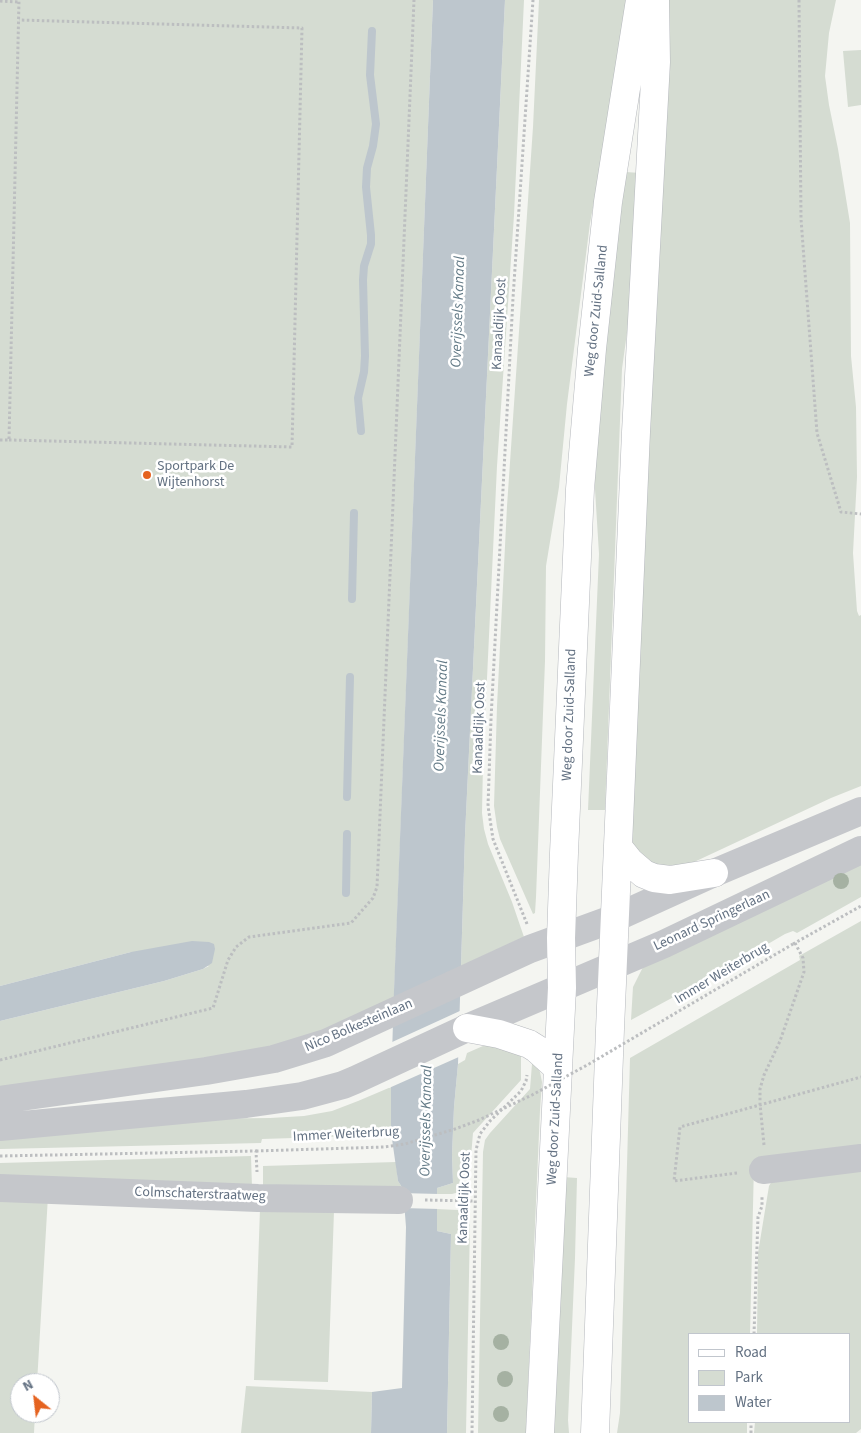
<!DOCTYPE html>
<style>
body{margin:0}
#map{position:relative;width:861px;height:1433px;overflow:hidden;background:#f4f5f1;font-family:"Source Sans 3",sans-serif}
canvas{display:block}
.legend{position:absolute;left:688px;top:1333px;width:162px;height:90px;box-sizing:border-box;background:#fff;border:1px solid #c1c6cd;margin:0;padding:6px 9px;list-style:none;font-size:15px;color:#637182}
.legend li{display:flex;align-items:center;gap:10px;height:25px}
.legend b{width:25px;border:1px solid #c1c6cd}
.north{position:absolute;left:10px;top:1373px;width:50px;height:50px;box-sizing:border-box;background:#fff;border:1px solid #c1c6cd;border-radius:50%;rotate:331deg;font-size:14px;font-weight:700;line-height:20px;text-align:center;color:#637182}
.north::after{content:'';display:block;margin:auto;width:18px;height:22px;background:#e56320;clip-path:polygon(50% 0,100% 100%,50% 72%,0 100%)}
</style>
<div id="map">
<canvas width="861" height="1433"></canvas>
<ul class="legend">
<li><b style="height:6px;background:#fff"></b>Road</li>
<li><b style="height:14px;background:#d5dcd2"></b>Park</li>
<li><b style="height:14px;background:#bdc6cd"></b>Water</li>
</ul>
<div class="north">N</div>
</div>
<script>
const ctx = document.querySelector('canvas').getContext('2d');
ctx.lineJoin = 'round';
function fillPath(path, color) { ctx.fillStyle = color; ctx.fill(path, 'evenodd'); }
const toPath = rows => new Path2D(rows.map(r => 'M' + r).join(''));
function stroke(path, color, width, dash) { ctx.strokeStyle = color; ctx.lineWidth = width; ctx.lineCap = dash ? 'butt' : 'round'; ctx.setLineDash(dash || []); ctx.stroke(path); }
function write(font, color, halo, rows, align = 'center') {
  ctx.font = font + ' "Source Sans 3",sans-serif'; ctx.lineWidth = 5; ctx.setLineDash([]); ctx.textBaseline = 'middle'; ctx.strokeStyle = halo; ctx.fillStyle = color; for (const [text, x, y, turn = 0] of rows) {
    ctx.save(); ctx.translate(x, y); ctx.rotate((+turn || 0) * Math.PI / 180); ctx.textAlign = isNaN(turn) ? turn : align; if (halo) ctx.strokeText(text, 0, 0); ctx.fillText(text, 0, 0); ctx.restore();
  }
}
fillPath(toPath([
 [0,0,433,0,394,997,295,1044,0,1090,0,1021,164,981,203,969,209,966,131,952,0,986],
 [505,0,524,0,514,215,497,466,483,763,482,813,484,829,488,844,512,902,524,937,461,966,465,835],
 [539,0,633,0,590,223,567,404,559,487,546,566,545,661,536,897,535,913,533,914,500,839,497,827,494,806,497,706,507,506,533,127],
 [662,0,836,0,829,33,825,76,829,105,838,149,850,223,851,356,856,407,857,477,853,553,857,611,859,616,861,615,861,786,831,798,677,870,667,871,632,852,627,828],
 [861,50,861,105,848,107,843,51],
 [626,172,640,173,636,267,622,369,605,810,588,810,599,554,592,441],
 [861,858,861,897,797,933,793,931,785,934,720,972,631,1020,633,987,643,967],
 [861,921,861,1151,754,1164,750,1334,690,1334,690,1422,747,1422,747,1433,617,1433,620,1413,630,1058,800,960,799,956],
 [496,1044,521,1051,521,1080,473,1133,469,1181,466,1187,463,1191,452,1194,436,1194,437,1188,453,1183,452,1155,454,1107,458,1064,465,1060,467,1053,483,1046],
 [536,1063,540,1072,542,1082,540,1110,526,1433,478,1433,483,1152,485,1140,490,1133,530,1089,532,1064],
 [391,1087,391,1132,357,1136,262,1139,261,1143,0,1149,0,1133,183,1119,270,1118,304,1116,332,1111,358,1101],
 [251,1156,252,1187,0,1177,0,1163],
 [396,1162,398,1181,403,1189,263,1187,263,1166],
 [861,1165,861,1429,856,1433,754,1433,755,1422,850,1422,850,1334,757,1334,758,1253,769,1186,775,1176],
 [563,1177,577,1178,575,1258,568,1420,569,1433,552,1433],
 [0,1196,48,1196,37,1383,20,1383,20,1413,35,1413,34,1433,0,1433],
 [260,1209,334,1211,328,1382,254,1380],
 [436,1209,458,1210,467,1216,470,1223,466,1433,447,1433,451,1234,437,1231],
 [246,1386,372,1392,371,1433,241,1433]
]), '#d5dcd2');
fillPath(toPath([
 [433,0,505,0,465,835,458,1064,454,1107,452,1155,453,1183,437,1188,437,1231,451,1234,447,1433,371,1433,372,1392,402,1388,406,1227,403,1189,398,1181,391,1132,391,1087,394,990],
 [192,941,209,942,214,944,215,949,212,963,203,969,164,981,0,1021,0,986,131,952]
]), '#bdc6cd');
fillPath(toPath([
 [462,1010,461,1056,389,1088,390,1043],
 [400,1193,439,1194,439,1209,402,1208]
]), '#f4f5f1');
stroke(toPath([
 [361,431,358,398,364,372,365,356,363,280,364,266,371,244,371,235,366,187,367,168,373,146,376,124,370,75,372,31],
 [352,599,354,513],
 [347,797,350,677],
 [346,893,347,834]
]), '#bdc6cd', 8);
const major = toPath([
 [618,847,630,862,644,874,654,878,670,880,714,873],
 [467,1028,499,1034,529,1044,537,1049,558,1068],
 [540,1433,562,988,561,938,564,853,580,489,592,349,608,202,640,0],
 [595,1433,610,1029,636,432,656,62,655,0]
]);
stroke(major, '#b5b8bd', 29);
stroke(toPath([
 [799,0,801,219,817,433,841,512,861,514],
 [0,1,19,2],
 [0,440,9,440,19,0],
 [9,440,292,447,302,28,19,20],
 [527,924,493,839,488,806,491,719,513,298,533,0],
 [793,944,861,906],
 [0,1060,213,1008,228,960,236,947,249,937,351,923,373,898,377,887,414,0],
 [764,1145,760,1104,760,1089,764,1075,780,1041,804,972,803,958,795,943],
 [0,1156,256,1151,257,1172],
 [737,1173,674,1181,680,1127,861,1077],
 [425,1200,475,1201],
 [754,1334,758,1217,762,1206,762,1196],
 [472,1433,476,1150,480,1134,490,1121,521,1091,526,1081,527,1075],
 [751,1433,751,1422]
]), '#bcbec0', 3, [2.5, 2.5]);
stroke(toPath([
 [0,1100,206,1071,274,1059,326,1043,530,949,615,918,714,873,861,811],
 [0,1127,246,1104,302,1096,343,1085,355,1080,467,1028,664,944,861,850],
 [763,1170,861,1158],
 [0,1188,258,1198,399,1200]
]), '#c5c7cb', 28);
stroke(major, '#fff', 28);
stroke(toPath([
 [256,1151,384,1147,405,1144,455,1129,479,1120,532,1095,589,1064,793,944]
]), '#bcbec0', 3, [2.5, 2.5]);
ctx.fillStyle = '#a5b1a2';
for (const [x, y] of [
 [841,881],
 [501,1342],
 [505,1379],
 [501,1414]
]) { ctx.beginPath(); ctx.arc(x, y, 8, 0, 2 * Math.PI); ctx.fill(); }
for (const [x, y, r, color] of [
 [147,475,5,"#e56320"]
]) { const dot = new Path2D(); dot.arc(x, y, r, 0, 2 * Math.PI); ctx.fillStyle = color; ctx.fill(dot); stroke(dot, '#fff', 2); }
write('14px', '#637182', '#fff', [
 ["Weg door Zuid-Salland",597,311,-84],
 ["Kanaaldijk Oost",500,324,-87],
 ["Weg door Zuid-Salland",570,715,-88],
 ["Kanaaldijk Oost",480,728,-88],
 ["Leonard Springerlaan",712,921,-25],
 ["Immer Weiterbrug",722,974,-31],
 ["Nico Bolkesteinlaan",359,1026,-23],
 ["Weg door Zuid-Salland",556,1119,-87],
 ["Immer Weiterbrug",346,1135,-3],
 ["Colmschaterstraatweg",200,1195,2],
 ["Kanaaldijk Oost",465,1198,-88]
]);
write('14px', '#637182', '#fff', [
 ["Sportpark De",157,467],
 ["Wijtenhorst",157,483]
], 'left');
write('italic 15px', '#637a86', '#fff', [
 ["Overijssels Kanaal",459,312,-88],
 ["Overijssels Kanaal",442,716,-88],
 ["Overijssels Kanaal",427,1121,-89]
]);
</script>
